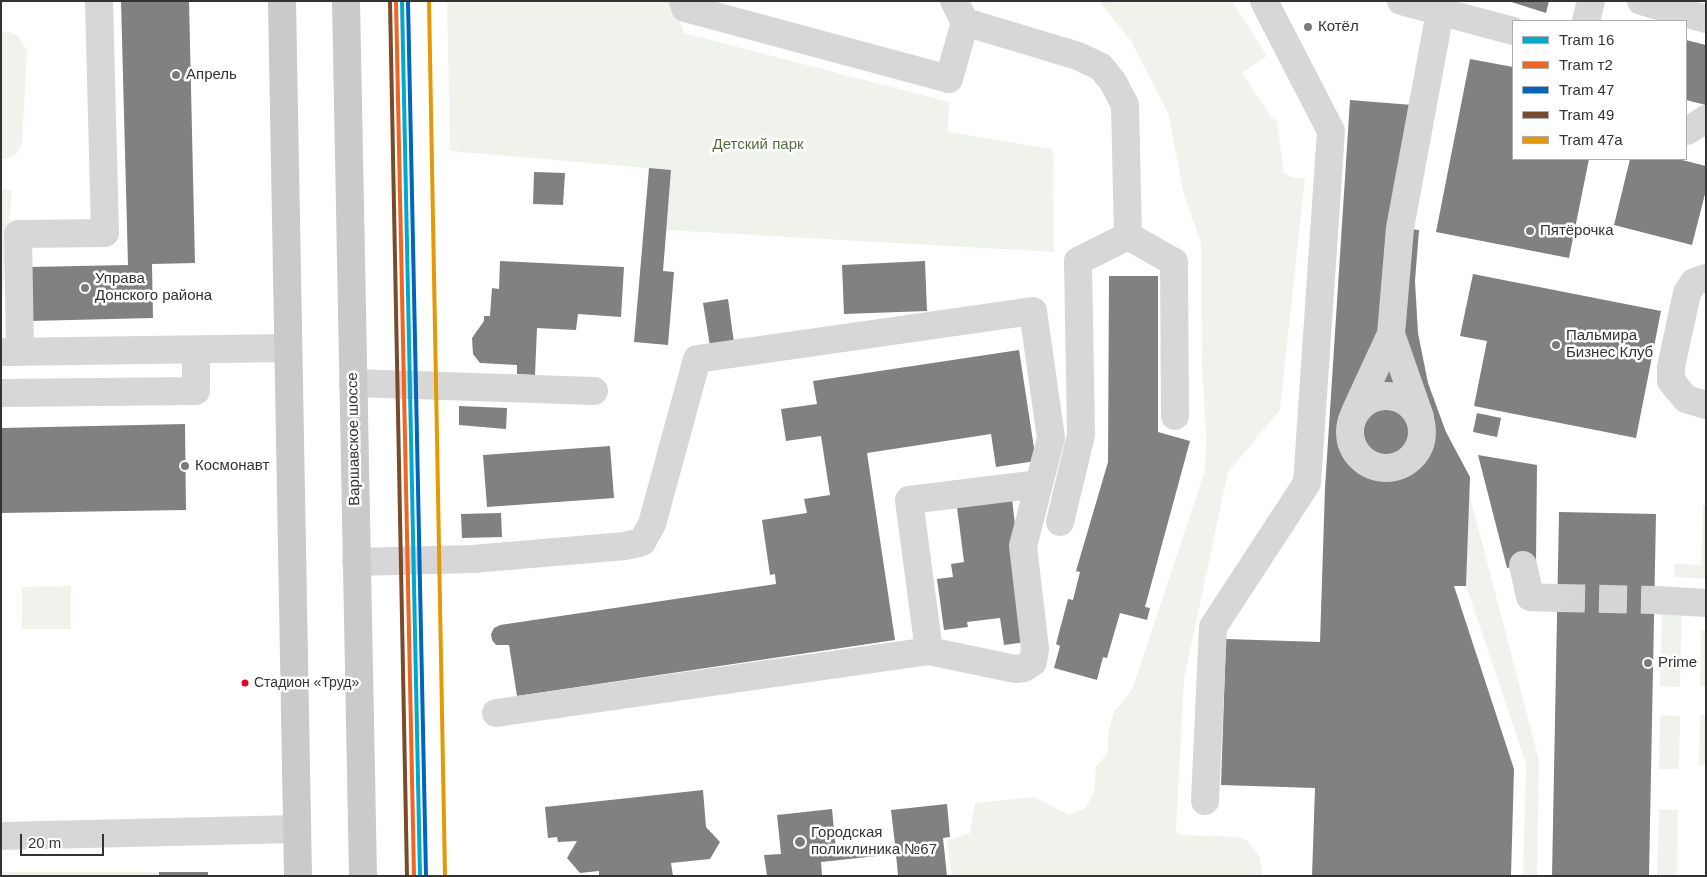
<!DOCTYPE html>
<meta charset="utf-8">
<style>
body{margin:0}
#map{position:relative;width:1707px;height:877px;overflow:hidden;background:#fff;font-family:Helvetica,sans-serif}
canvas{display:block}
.frame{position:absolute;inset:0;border:2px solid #333;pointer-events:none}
.legend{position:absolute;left:1512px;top:20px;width:175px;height:140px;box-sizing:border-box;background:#fff;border:1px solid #adadad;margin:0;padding:6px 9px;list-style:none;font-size:15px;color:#333}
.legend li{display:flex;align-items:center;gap:10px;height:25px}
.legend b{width:25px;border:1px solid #adadad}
.scale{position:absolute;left:20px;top:834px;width:84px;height:22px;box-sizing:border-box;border:2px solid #333;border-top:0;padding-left:6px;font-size:15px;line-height:18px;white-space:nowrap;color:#333;-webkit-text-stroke:4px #fff;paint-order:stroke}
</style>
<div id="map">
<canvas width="1707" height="877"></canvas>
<div class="frame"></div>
<ul class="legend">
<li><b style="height:6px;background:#00a9ce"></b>Tram 16</li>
<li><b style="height:6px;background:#f26522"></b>Tram т2</li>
<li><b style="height:6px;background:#0065bd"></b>Tram 47</li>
<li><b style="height:6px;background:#7a4b2a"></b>Tram 49</li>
<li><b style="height:6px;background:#e39a05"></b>Tram 47а</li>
</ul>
<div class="scale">20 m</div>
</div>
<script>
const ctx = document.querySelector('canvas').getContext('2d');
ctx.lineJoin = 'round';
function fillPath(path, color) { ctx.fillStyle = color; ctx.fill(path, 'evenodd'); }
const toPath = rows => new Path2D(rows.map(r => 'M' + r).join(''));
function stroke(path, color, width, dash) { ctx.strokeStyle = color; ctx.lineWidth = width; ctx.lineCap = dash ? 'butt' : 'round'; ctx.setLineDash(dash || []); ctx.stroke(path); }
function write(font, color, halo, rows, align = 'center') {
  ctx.font = font + ' Helvetica,sans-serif'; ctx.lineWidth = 5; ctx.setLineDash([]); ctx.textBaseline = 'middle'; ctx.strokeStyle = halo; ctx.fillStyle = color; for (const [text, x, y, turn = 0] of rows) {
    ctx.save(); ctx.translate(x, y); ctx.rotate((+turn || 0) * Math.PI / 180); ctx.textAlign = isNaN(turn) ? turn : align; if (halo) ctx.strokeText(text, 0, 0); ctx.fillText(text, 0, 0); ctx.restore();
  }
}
fillPath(toPath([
 [447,1,672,1,684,33,949,102,948,132,1053,149,1054,252,666,230,671,170,450,151],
 [1099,1,1232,1,1267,56,1242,73,1271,117,1277,121,1284,173,1293,178,1305,178,1280,410,1228,472,1184,679,1176,832,1183,835,1239,837,1249,842,1260,857,1262,876,952,876,947,841,970,833,975,803,1034,797,1069,815,1086,808,1094,791,1096,766,1108,753,1108,733,1114,712,1132,690,1205,470,1206,435,1202,365,1201,243,1184,195,1168,113,1131,41],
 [1,32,10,32,18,36,27,51,22,143,18,152,12,157,4,159,1,159],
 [1,189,12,190,1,313],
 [1469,493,1539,760,1537,876,1523,876,1526,764,1466,586],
 [1703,505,1706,505,1706,579,1674,577,1675,564,1701,565],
 [71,586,71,629,22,629,22,587],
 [1662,608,1682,608,1680,687,1660,686],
 [1701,630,1706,630,1706,687,1700,687],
 [1660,715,1680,716,1679,769,1659,769],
 [1700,715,1706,715,1706,765,1699,765],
 [1659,809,1678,810,1677,876,1657,876],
 [1,872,208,872,208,876,1,876]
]), '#f0f3ec');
fillPath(toPath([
 [121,1,189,1,195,263,152,264,153,318,30,321,29,267,128,265],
 [1508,1,1549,1,1546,13],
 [1686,40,1706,45,1706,105,1686,100],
 [1470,59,1513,67,1513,159,1589,159,1569,258,1436,232],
 [1350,100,1412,105,1391,227,1419,230,1415,281,1418,333,1428,383,1446,432,1470,477,1466,586,1454,586,1514,769,1511,876,1312,876,1315,788,1221,785,1226,639,1320,642,1325,488],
 [1630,159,1678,159,1706,166,1706,190,1692,245,1614,225],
 [649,168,671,170,663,271,674,272,668,345,634,342],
 [534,172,565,173,563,205,533,204],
 [500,261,624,267,621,317,578,314,576,330,537,328,535,375,517,374,517,365,480,363,473,354,472,338,484,321,484,316,490,316,492,288,499,289],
 [925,261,927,311,844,314,842,265],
 [1473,274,1661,311,1636,438,1474,406,1487,341,1460,336],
 [1109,276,1158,276,1158,432,1190,441,1145,607,1150,608,1147,620,1120,613,1107,658,1103,657,1097,680,1054,668,1060,646,1056,644,1068,599,1073,600,1080,572,1076,571,1108,462],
 [728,299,734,343,710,346,703,303],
 [1019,350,1036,461,996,467,991,434,867,453,895,640,517,696,509,645,496,645,492,640,491,634,494,628,500,625,776,584,775,574,770,575,762,520,807,513,804,499,830,495,821,436,786,441,781,409,817,404,813,381],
 [459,406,507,408,506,429,459,425],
 [1477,413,1501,418,1497,437,1473,432],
 [185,424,186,510,1,513,1,428],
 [610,446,614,498,487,507,483,455],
 [1478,455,1537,465,1536,562,1507,568],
 [1012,499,1027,628,1026,642,1004,645,1000,618,967,622,968,627,944,630,937,579,953,577,951,564,964,562,957,507],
 [1559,512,1656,514,1649,876,1552,876],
 [501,513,502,537,462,538,461,514],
 [703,790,706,827,720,842,710,859,671,863,673,876,599,876,599,871,580,873,567,858,577,841,558,842,557,837,548,838,545,807],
 [947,804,950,837,943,838,947,876,898,876,896,854,821,862,822,876,767,876,764,855,781,854,777,815,832,809,836,850,895,844,891,810],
 [159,872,208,872,208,876,159,876]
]), '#818181');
stroke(toPath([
 [1557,598,1655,600]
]), '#d6d6d6', 28, [28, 14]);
stroke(toPath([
 [683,1,685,8,949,79,965,22,954,1],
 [1401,1,1513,31],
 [1641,1,1706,19],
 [1586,21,1591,1],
 [965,22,1078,56,1101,67,1113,82,1125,105,1128,236,1078,261,1081,435,1060,522],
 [1687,131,1706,119],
 [1128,236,1174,262,1175,416],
 [1706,278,1694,282,1687,293,1671,367,1671,381,1686,399,1706,405],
 [2,352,288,348],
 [20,352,18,234,105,233,99,1],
 [353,383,594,391],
 [1,393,196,391,196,350],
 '1350 432a36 36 0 1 1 72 0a36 36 0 1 1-72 0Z',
 [1355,412,1391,334],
 [1420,417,1391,334,1400,228,1440,12],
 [356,562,473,559,625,546,642,542,652,524,697,359,1033,311,1051,438,1039,484,909,500,929,651,496,713],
 [1523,565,1530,597,1557,598],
 [1655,600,1706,603],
 [929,651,1015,669,1024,668,1033,662,1035,649,1023,546,1039,484],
 [1205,801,1213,627,1307,483,1331,131,1264,1],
 [1,836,297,829]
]), '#d7d7d7', 28);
stroke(toPath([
 [282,1,298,876],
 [346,1,363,876]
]), '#cacaca', 28);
stroke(toPath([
 [402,1,420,876]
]), '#00a9ce', 4);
stroke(toPath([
 [396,1,414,876]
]), '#f26522', 4);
stroke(toPath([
 [408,1,426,876]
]), '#0065bd', 4);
stroke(toPath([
 [390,1,407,876]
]), '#7a4b2a', 4);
stroke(toPath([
 [429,1,445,876]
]), '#e39a05', 4);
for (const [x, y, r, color] of [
 [1308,27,5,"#7a7a7a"],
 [176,75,5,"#7a7a7a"],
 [1530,231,5,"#7a7a7a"],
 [85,288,5,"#7a7a7a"],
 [1556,345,5,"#7a7a7a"],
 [185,466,5,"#7a7a7a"],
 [1648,663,5,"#7a7a7a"],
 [245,683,4.5,"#e4002b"],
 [800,842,6,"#7a7a7a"]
]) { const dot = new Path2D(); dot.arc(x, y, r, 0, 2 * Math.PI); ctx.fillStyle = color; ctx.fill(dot); stroke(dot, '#fff', 2); }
write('14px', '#333', '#fff', [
 ["Стадион «Труд»",254,683]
], 'left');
write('15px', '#333', '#fff', [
 ["Котёл",1318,27],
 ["Апрель",186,75],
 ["Пятёрочка",1540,231],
 ["Управа",95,279],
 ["Донского района",95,296],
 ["Пальмира",1566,336],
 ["Бизнес Клуб",1566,353],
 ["Космонавт",195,466],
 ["Prime",1658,663],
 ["Городская",811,833],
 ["поликлиника №67",811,850]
], 'left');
write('15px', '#576d42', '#fff', [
 ["Детский парк",758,145]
]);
write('15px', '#333', '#fff', [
 ["Варшавское шоссе",354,439,-91]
]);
</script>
